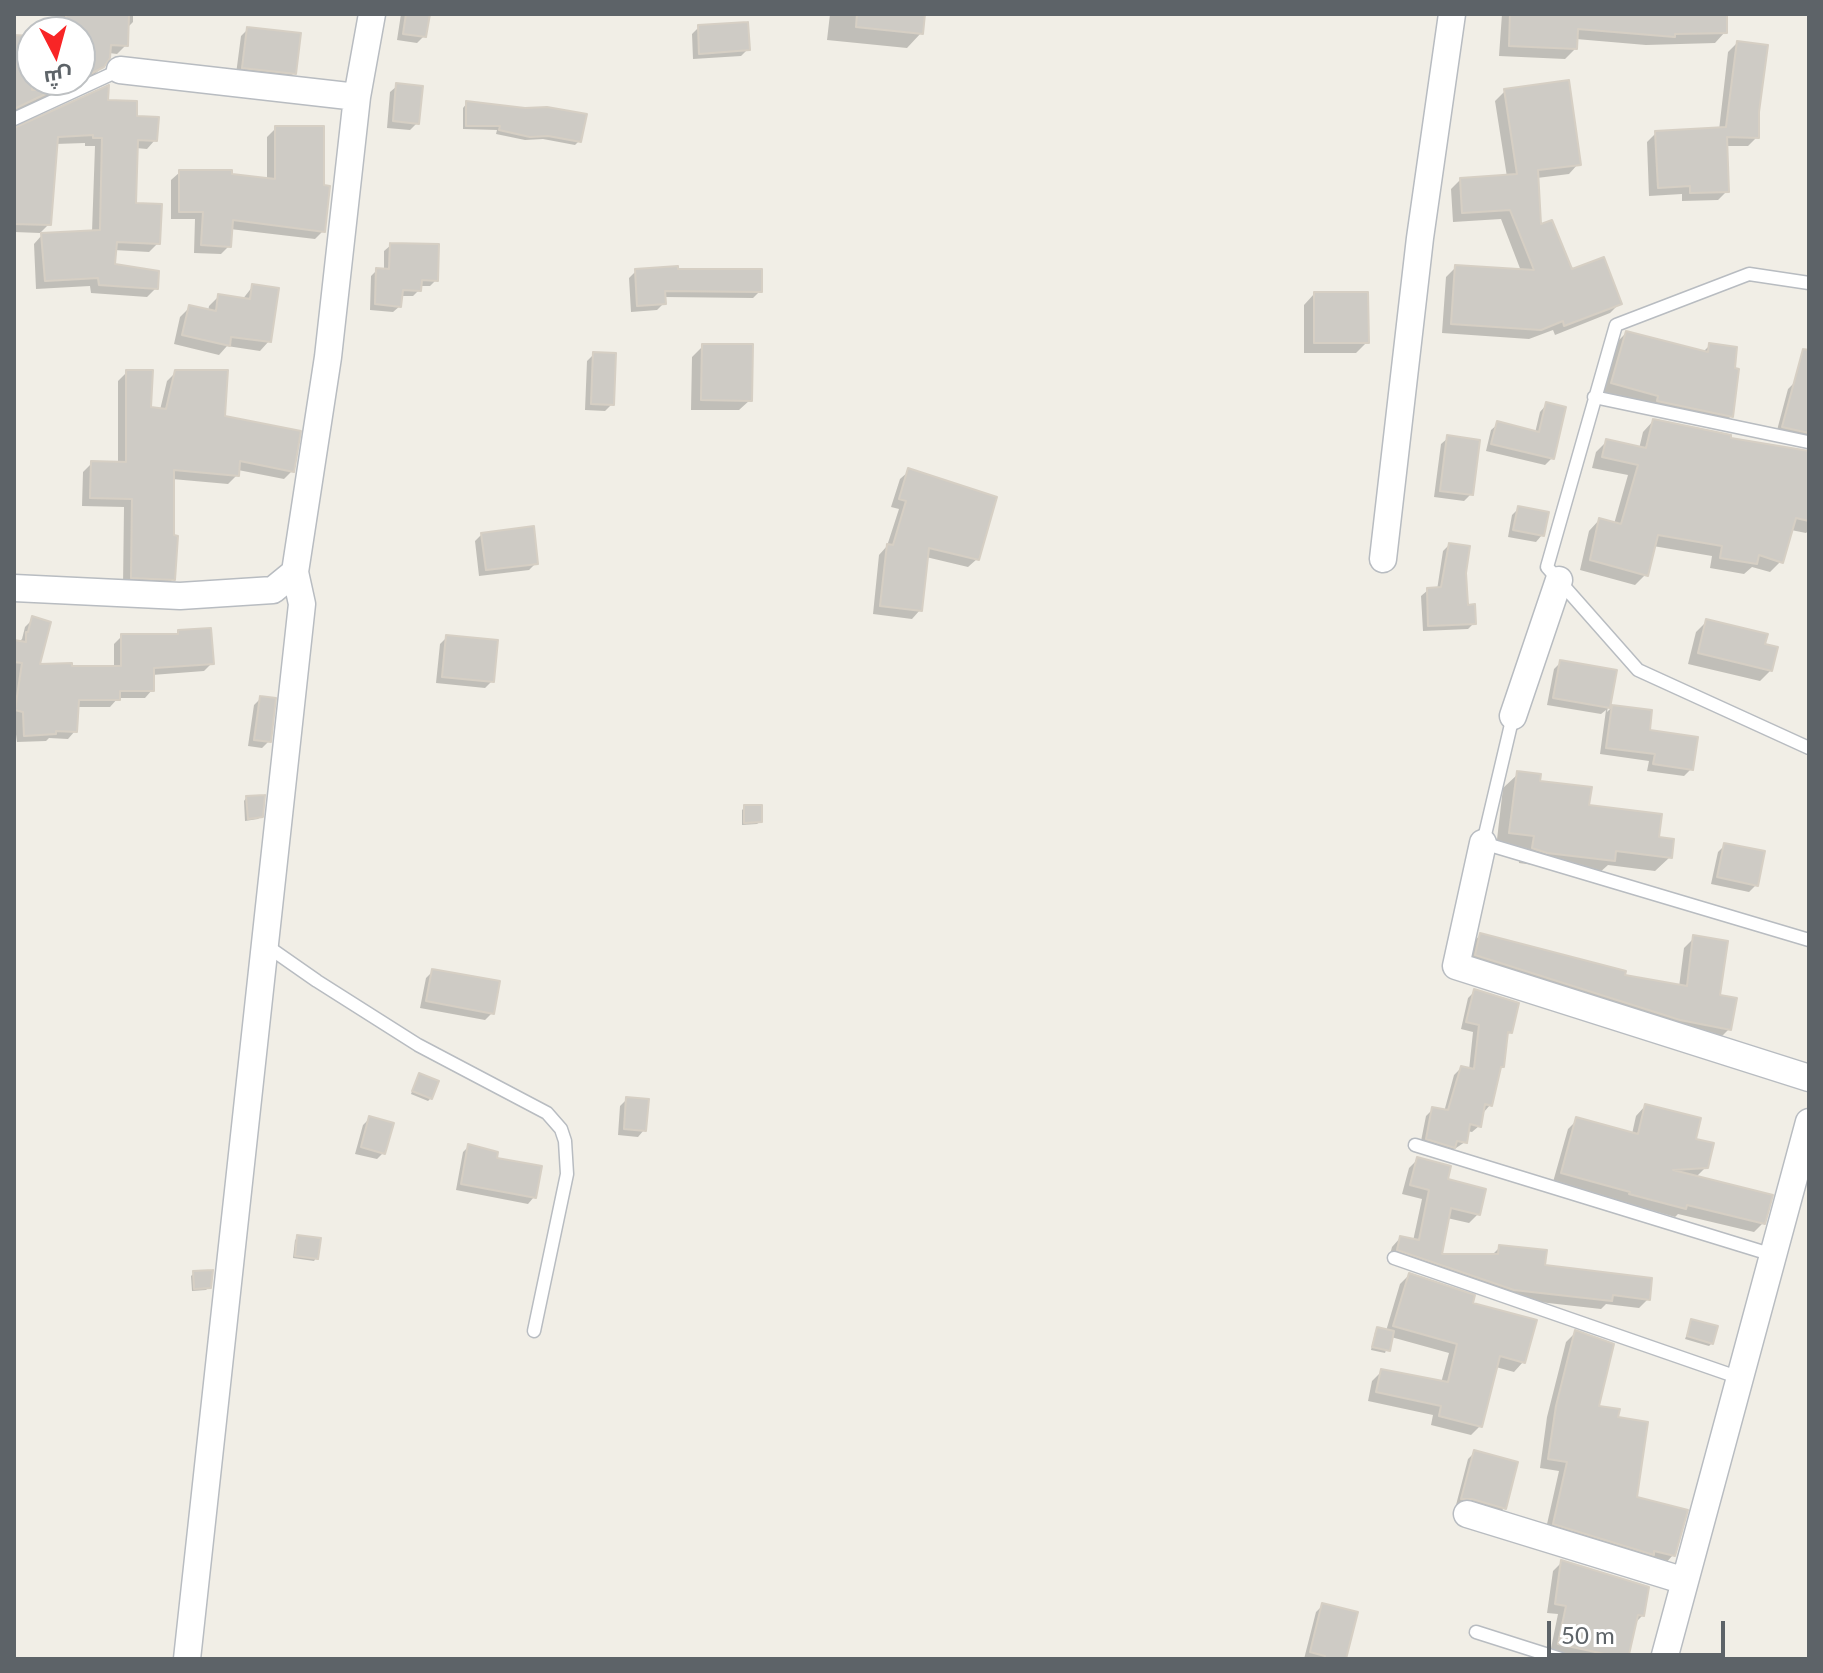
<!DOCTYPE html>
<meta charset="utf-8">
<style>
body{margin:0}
#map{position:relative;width:1823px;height:1673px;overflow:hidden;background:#f1eee6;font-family:Lato,Cairo,sans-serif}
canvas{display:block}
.frame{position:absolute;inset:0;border:16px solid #5d6368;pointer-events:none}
.north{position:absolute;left:16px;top:16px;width:80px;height:80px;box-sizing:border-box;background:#fff;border:2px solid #bec1c3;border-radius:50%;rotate:174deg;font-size:22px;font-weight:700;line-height:32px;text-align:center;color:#5d6368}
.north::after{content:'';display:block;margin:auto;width:28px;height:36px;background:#f82526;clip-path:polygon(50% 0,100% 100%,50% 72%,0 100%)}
.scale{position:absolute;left:1547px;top:1621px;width:178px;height:36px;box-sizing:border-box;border:4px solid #5d6368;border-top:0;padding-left:10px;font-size:24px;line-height:28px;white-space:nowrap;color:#5d6368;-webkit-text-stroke:6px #fff;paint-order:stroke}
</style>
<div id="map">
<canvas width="1823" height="1673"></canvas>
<div class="frame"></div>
<div class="north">ش</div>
<div class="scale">50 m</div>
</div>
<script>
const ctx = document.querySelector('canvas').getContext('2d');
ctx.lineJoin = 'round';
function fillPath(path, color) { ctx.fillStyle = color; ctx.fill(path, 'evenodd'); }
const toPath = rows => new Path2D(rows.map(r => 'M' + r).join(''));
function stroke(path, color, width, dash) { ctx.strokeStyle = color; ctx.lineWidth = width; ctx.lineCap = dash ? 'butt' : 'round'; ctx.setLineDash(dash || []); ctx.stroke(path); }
fillPath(toPath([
 [57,14,133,14,133,22,126,29,126,45,117,54,109,53,103,66,93,76,14,112,14,37,32,38,32,80,80,80,80,32,56,32],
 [401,14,427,14,424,36,417,43,397,40],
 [830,14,923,14,921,33,907,48,827,40],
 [1502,14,1725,14,1725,32,1715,43,1646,45,1576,39,1575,49,1565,59,1499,56],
 [699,27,748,49,741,56,693,59,692,34],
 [248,29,294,73,287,80,236,74,241,36],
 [1737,43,1757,112,1757,137,1748,146,1725,146,1727,191,1718,200,1682,201,1682,194,1649,196,1647,142,1656,133,1719,130,1728,52],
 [397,86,417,123,410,130,387,128,390,92],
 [1505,91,1578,164,1569,174,1537,178,1539,227,1571,272,1620,303,1610,313,1555,335,1553,330,1529,339,1442,333,1446,277,1456,267,1521,271,1501,219,1453,222,1451,189,1461,179,1507,177,1495,101],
 [106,101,134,118,155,140,147,149,136,148,134,205,158,243,149,252,114,250,113,266,156,288,147,297,91,293,90,286,36,289,34,244,42,235,92,232,95,146,85,146,85,143,55,144,49,224,40,233,14,232,14,129],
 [467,103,579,141,575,145,543,139,525,140,496,134,497,130,463,129,463,108],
 [276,128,323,231,315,239,230,229,229,246,221,254,194,253,195,219,171,219,171,180,180,172,267,180,267,137],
 [391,245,436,280,430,286,420,286,419,290,413,296,400,296,400,306,393,312,370,310,371,276,377,270,384,270,384,251],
 [636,271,677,271,760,291,753,298,664,297,664,303,657,310,631,312,629,278],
 [253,286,269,341,260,351,227,346,219,355,174,344,180,317,190,307,208,312,209,306,219,296,242,300],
 [1314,294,1367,342,1356,353,1304,353,1304,305],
 [1626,333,1702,353,1709,346,1731,416,1721,427,1601,394,1615,344],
 [703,346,750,400,739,410,691,410,692,357],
 [594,354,612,404,605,411,585,410,587,361],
 [127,372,149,408,160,410,167,381,176,372,222,418,292,471,284,479,238,470,237,475,228,484,172,479,173,579,164,588,123,586,124,507,82,506,83,472,92,463,118,464,118,381],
 [1795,382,1809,386,1809,443,1776,434,1788,389],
 [1546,405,1552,458,1545,465,1486,451,1491,430,1498,424,1535,433,1540,412],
 [1653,421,1775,449,1809,452,1809,530,1806,533,1791,530,1781,561,1770,572,1752,567,1744,574,1710,568,1712,556,1653,546,1646,574,1635,585,1580,570,1589,531,1599,520,1614,524,1628,475,1592,468,1596,452,1607,441,1639,449,1643,432],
 [1448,438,1471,494,1464,501,1434,497,1441,444],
 [909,471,977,559,968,567,926,557,920,610,912,619,873,614,879,555,887,546,899,509,891,507,900,479],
 [1519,508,1542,535,1536,542,1508,537,1512,515],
 [482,534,536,563,529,570,479,576,475,541],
 [1449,545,1464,573,1466,607,1474,623,1468,629,1423,631,1421,596,1428,590,1437,590,1443,551],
 [33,619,38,666,114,668,114,644,122,636,174,636,178,632,212,663,204,671,152,675,152,690,145,698,118,698,110,707,76,707,75,731,68,739,49,738,46,741,17,742,14,719,14,642,18,643,22,639,25,627],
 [1707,621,1763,645,1771,670,1760,681,1688,664,1696,632],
 [447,637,492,681,485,688,436,683,440,644],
 [1561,662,1615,672,1607,712,1612,707,1648,732,1691,769,1684,776,1647,771,1649,761,1600,754,1606,710,1601,714,1547,705,1554,669],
 [261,698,269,741,262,748,248,746,254,705],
 [1518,774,1657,839,1670,857,1655,871,1608,865,1598,874,1519,863,1520,850,1496,848,1503,788],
 [246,798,261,816,258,819,245,821,244,801],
 [745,807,760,822,757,824,742,825,742,810],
 [1725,845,1756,885,1749,892,1711,884,1718,852],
 [1480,935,1623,976,1679,987,1684,948,1694,938,1729,1029,1719,1039,1466,965,1470,946],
 [433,971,492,1013,485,1020,420,1008,426,978],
 [1475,991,1510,1032,1506,1036,1502,1066,1498,1070,1490,1105,1484,1112,1479,1126,1472,1132,1467,1131,1465,1142,1447,1154,1420,1146,1426,1116,1433,1109,1444,1112,1454,1075,1461,1068,1469,1070,1473,1032,1461,1029,1468,998],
 [417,1078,431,1098,428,1101,411,1094],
 [627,1099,644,1130,638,1137,618,1135,620,1106],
 [1645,1106,1693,1140,1706,1167,1695,1178,1763,1223,1754,1232,1678,1214,1675,1217,1553,1182,1568,1129,1577,1120,1632,1134,1636,1116],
 [370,1118,383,1153,377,1159,355,1154,363,1125],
 [469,1146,494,1160,534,1197,528,1204,456,1190,463,1152],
 [1418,1159,1478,1214,1469,1223,1447,1218,1439,1256,1491,1256,1500,1247,1543,1267,1648,1299,1639,1308,1606,1304,1601,1309,1504,1298,1389,1258,1392,1247,1400,1238,1413,1241,1422,1199,1402,1194,1409,1168],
 [298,1237,316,1258,314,1261,293,1258,295,1240],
 [194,1273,209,1287,206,1290,192,1291,191,1276],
 [1409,1275,1471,1305,1523,1362,1514,1372,1496,1367,1480,1426,1471,1435,1431,1425,1433,1415,1368,1401,1372,1381,1382,1371,1441,1383,1449,1353,1391,1337,1385,1353,1371,1350,1375,1332,1378,1329,1386,1331,1400,1284],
 [1692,1321,1712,1343,1709,1346,1685,1339],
 [1575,1333,1596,1408,1616,1419,1634,1498,1673,1555,1664,1565,1545,1533,1559,1471,1540,1468,1547,1417,1566,1342],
 [1475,1452,1504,1508,1498,1515,1464,1505,1456,1505,1468,1459],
 [1562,1562,1643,1615,1634,1624,1626,1659,1577,1659,1550,1653,1558,1614,1547,1613,1553,1571],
 [1323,1605,1344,1659,1304,1659,1316,1612]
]), '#0003');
const building = toPath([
 [66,14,129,14,128,46,111,45,110,58,104,67,80,79,80,32,66,32,66,14],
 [406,14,430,14,426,37,403,34,406,14],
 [857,14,925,14,923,34,856,27,857,14],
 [1510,14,1727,14,1727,33,1675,34,1675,37,1578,29,1577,49,1509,46,1510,14],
 [748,22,750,50,699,54,698,25,748,22],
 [247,27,301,33,296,74,242,68,247,27],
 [14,35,32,36,32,90,54,90,14,109,14,35],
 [1737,41,1768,45,1759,112,1759,138,1727,137,1729,192,1690,193,1690,186,1658,188,1655,131,1726,127,1737,41],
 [1569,80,1581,165,1538,170,1541,224,1552,220,1572,269,1604,257,1622,304,1564,326,1563,321,1541,330,1451,324,1455,265,1534,270,1510,210,1462,213,1460,178,1517,174,1504,89,1569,80],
 [396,83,423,86,419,124,393,121,396,83],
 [109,85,108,100,137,101,137,116,159,117,157,141,138,140,136,203,162,204,160,244,117,242,115,264,159,271,158,289,99,285,98,278,45,281,41,233,100,230,102,138,93,138,93,135,58,137,51,225,14,224,14,128,109,85],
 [466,101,525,108,547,107,587,114,581,142,548,136,530,137,499,130,500,126,466,126,466,101],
 [275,126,324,126,324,185,330,186,325,232,233,220,231,247,201,245,203,212,179,212,179,170,232,170,232,174,275,179,275,126],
 [390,243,439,244,438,281,422,280,421,291,403,290,401,307,375,304,376,268,389,269,390,243],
 [678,266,678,269,762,269,762,292,665,291,666,304,637,306,635,269,678,266],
 [252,284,279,288,271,342,231,337,230,346,182,335,189,305,216,311,218,294,250,299,252,284],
 [1314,292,1368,292,1369,343,1314,343,1314,292],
 [1626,331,1708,352,1709,343,1737,347,1735,368,1739,369,1733,417,1657,401,1658,396,1611,383,1626,331],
 [702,344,753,344,752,401,701,400,702,344],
 [1803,349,1809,350,1809,433,1782,427,1803,349],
 [593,352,616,353,614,405,591,404,593,352],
 [126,370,153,370,151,407,166,409,175,370,228,370,225,416,301,431,294,472,240,461,239,476,174,470,174,535,178,536,175,580,131,578,132,499,90,498,91,461,126,462,126,370],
 [1546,402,1566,407,1554,459,1491,444,1497,421,1539,432,1546,402],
 [1653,419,1731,435,1731,438,1809,451,1809,521,1796,518,1783,563,1759,555,1757,564,1720,558,1722,546,1658,535,1648,576,1590,560,1599,518,1621,524,1638,465,1602,457,1606,439,1646,448,1653,419],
 [1447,435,1480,440,1473,495,1440,491,1447,435],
 [908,468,997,497,979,560,929,548,922,611,880,606,887,544,893,545,906,501,899,499,908,468],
 [1518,506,1549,512,1544,536,1513,530,1518,506],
 [534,526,538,564,486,570,481,533,534,526],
 [1449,543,1470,546,1466,573,1468,605,1475,604,1476,624,1428,626,1427,588,1441,587,1449,543],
 [32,616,51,622,40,664,72,663,72,666,121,666,121,634,178,634,178,630,211,628,214,664,154,668,154,691,120,691,120,700,79,700,77,732,56,731,56,734,24,736,23,712,15,710,22,663,14,662,14,640,26,642,26,632,28,632,32,616],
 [1706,619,1768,634,1765,644,1778,647,1772,671,1698,653,1706,619],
 [446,635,498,640,494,682,442,677,446,635],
 [1560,660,1617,670,1610,708,1553,698,1560,660],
 [260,696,276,698,271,742,254,740,260,696],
 [1612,705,1652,710,1650,730,1698,737,1693,770,1653,764,1655,754,1606,748,1612,705],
 [1517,771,1541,774,1540,781,1592,787,1589,805,1662,814,1659,837,1674,839,1672,858,1616,851,1615,861,1547,853,1532,848,1534,836,1509,833,1517,771],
 [265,795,263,817,248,819,246,796,265,795],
 [744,805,762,805,762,822,744,823,744,805],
 [1724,843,1765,851,1758,886,1717,877,1724,843],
 [1480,933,1626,971,1625,975,1687,986,1693,935,1728,941,1720,995,1737,998,1731,1030,1680,1020,1475,955,1480,933],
 [432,969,500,981,494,1014,426,1001,432,969],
 [1474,989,1519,1003,1512,1033,1508,1032,1504,1067,1501,1067,1492,1106,1485,1104,1481,1127,1470,1124,1467,1143,1457,1141,1455,1148,1426,1139,1432,1107,1448,1110,1461,1066,1474,1069,1479,1025,1466,1022,1474,989],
 [419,1073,439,1081,432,1099,412,1091,419,1073],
 [626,1097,649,1099,646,1131,624,1129,626,1097],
 [1645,1104,1701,1118,1696,1139,1714,1143,1708,1168,1673,1170,1773,1195,1765,1224,1687,1205,1686,1209,1629,1194,1630,1192,1561,1173,1576,1117,1638,1134,1645,1104],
 [369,1116,394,1123,385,1154,361,1147,369,1116],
 [468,1144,498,1152,497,1158,542,1166,536,1198,461,1184,468,1144],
 [1417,1157,1451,1166,1448,1179,1486,1189,1480,1215,1451,1208,1442,1254,1498,1254,1499,1245,1547,1250,1545,1265,1652,1278,1650,1300,1613,1295,1612,1301,1514,1290,1397,1250,1400,1236,1419,1240,1429,1190,1410,1185,1417,1157],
 [297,1235,321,1238,318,1259,295,1256,297,1235],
 [213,1270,211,1288,194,1289,193,1271,213,1270],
 [1409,1273,1475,1295,1473,1303,1537,1320,1525,1363,1500,1356,1482,1427,1439,1416,1441,1406,1376,1392,1381,1369,1448,1382,1457,1344,1393,1326,1409,1273],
 [1691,1319,1718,1326,1713,1344,1687,1336,1691,1319],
 [1377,1327,1394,1331,1390,1351,1372,1347,1377,1327],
 [1575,1330,1614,1344,1599,1406,1620,1409,1618,1417,1648,1422,1637,1497,1688,1510,1675,1556,1654,1551,1654,1555,1553,1524,1567,1462,1548,1459,1556,1406,1575,1330],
 [1474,1450,1518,1462,1506,1509,1472,1499,1461,1499,1474,1450],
 [1561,1560,1649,1587,1644,1616,1638,1615,1628,1659,1558,1644,1566,1606,1555,1604,1561,1560],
 [1322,1603,1358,1612,1346,1659,1324,1659,1325,1656,1310,1652,1322,1603]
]);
fillPath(building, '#cecbc5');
stroke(building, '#d6cfc4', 2);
const service = toPath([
 [14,119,120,70],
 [1809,283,1749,274,1616,325,1547,567,1638,670,1809,748],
 [1594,397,1808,442],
 [1513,716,1483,843,1809,940],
 [264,944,317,981,418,1045,547,1113,561,1129,565,1141,567,1174,534,1331],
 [1415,1145,1773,1255],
 [1394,1258,1740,1378],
 [1476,1632,1561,1659]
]);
const minor = toPath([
 [120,70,357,97],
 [1383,559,1420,238,1452,14],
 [14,588,180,596,273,590,295,572,328,357,357,97,372,14],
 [1513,716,1559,580],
 [1483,843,1456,966,1809,1078],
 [1467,1514,1685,1581],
 [187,1659,302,604,295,572],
 [1664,1659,1809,1122]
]);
stroke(service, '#b8bcc1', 15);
stroke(minor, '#b8bcc1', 29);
stroke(service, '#fff', 12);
stroke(minor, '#fff', 26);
</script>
